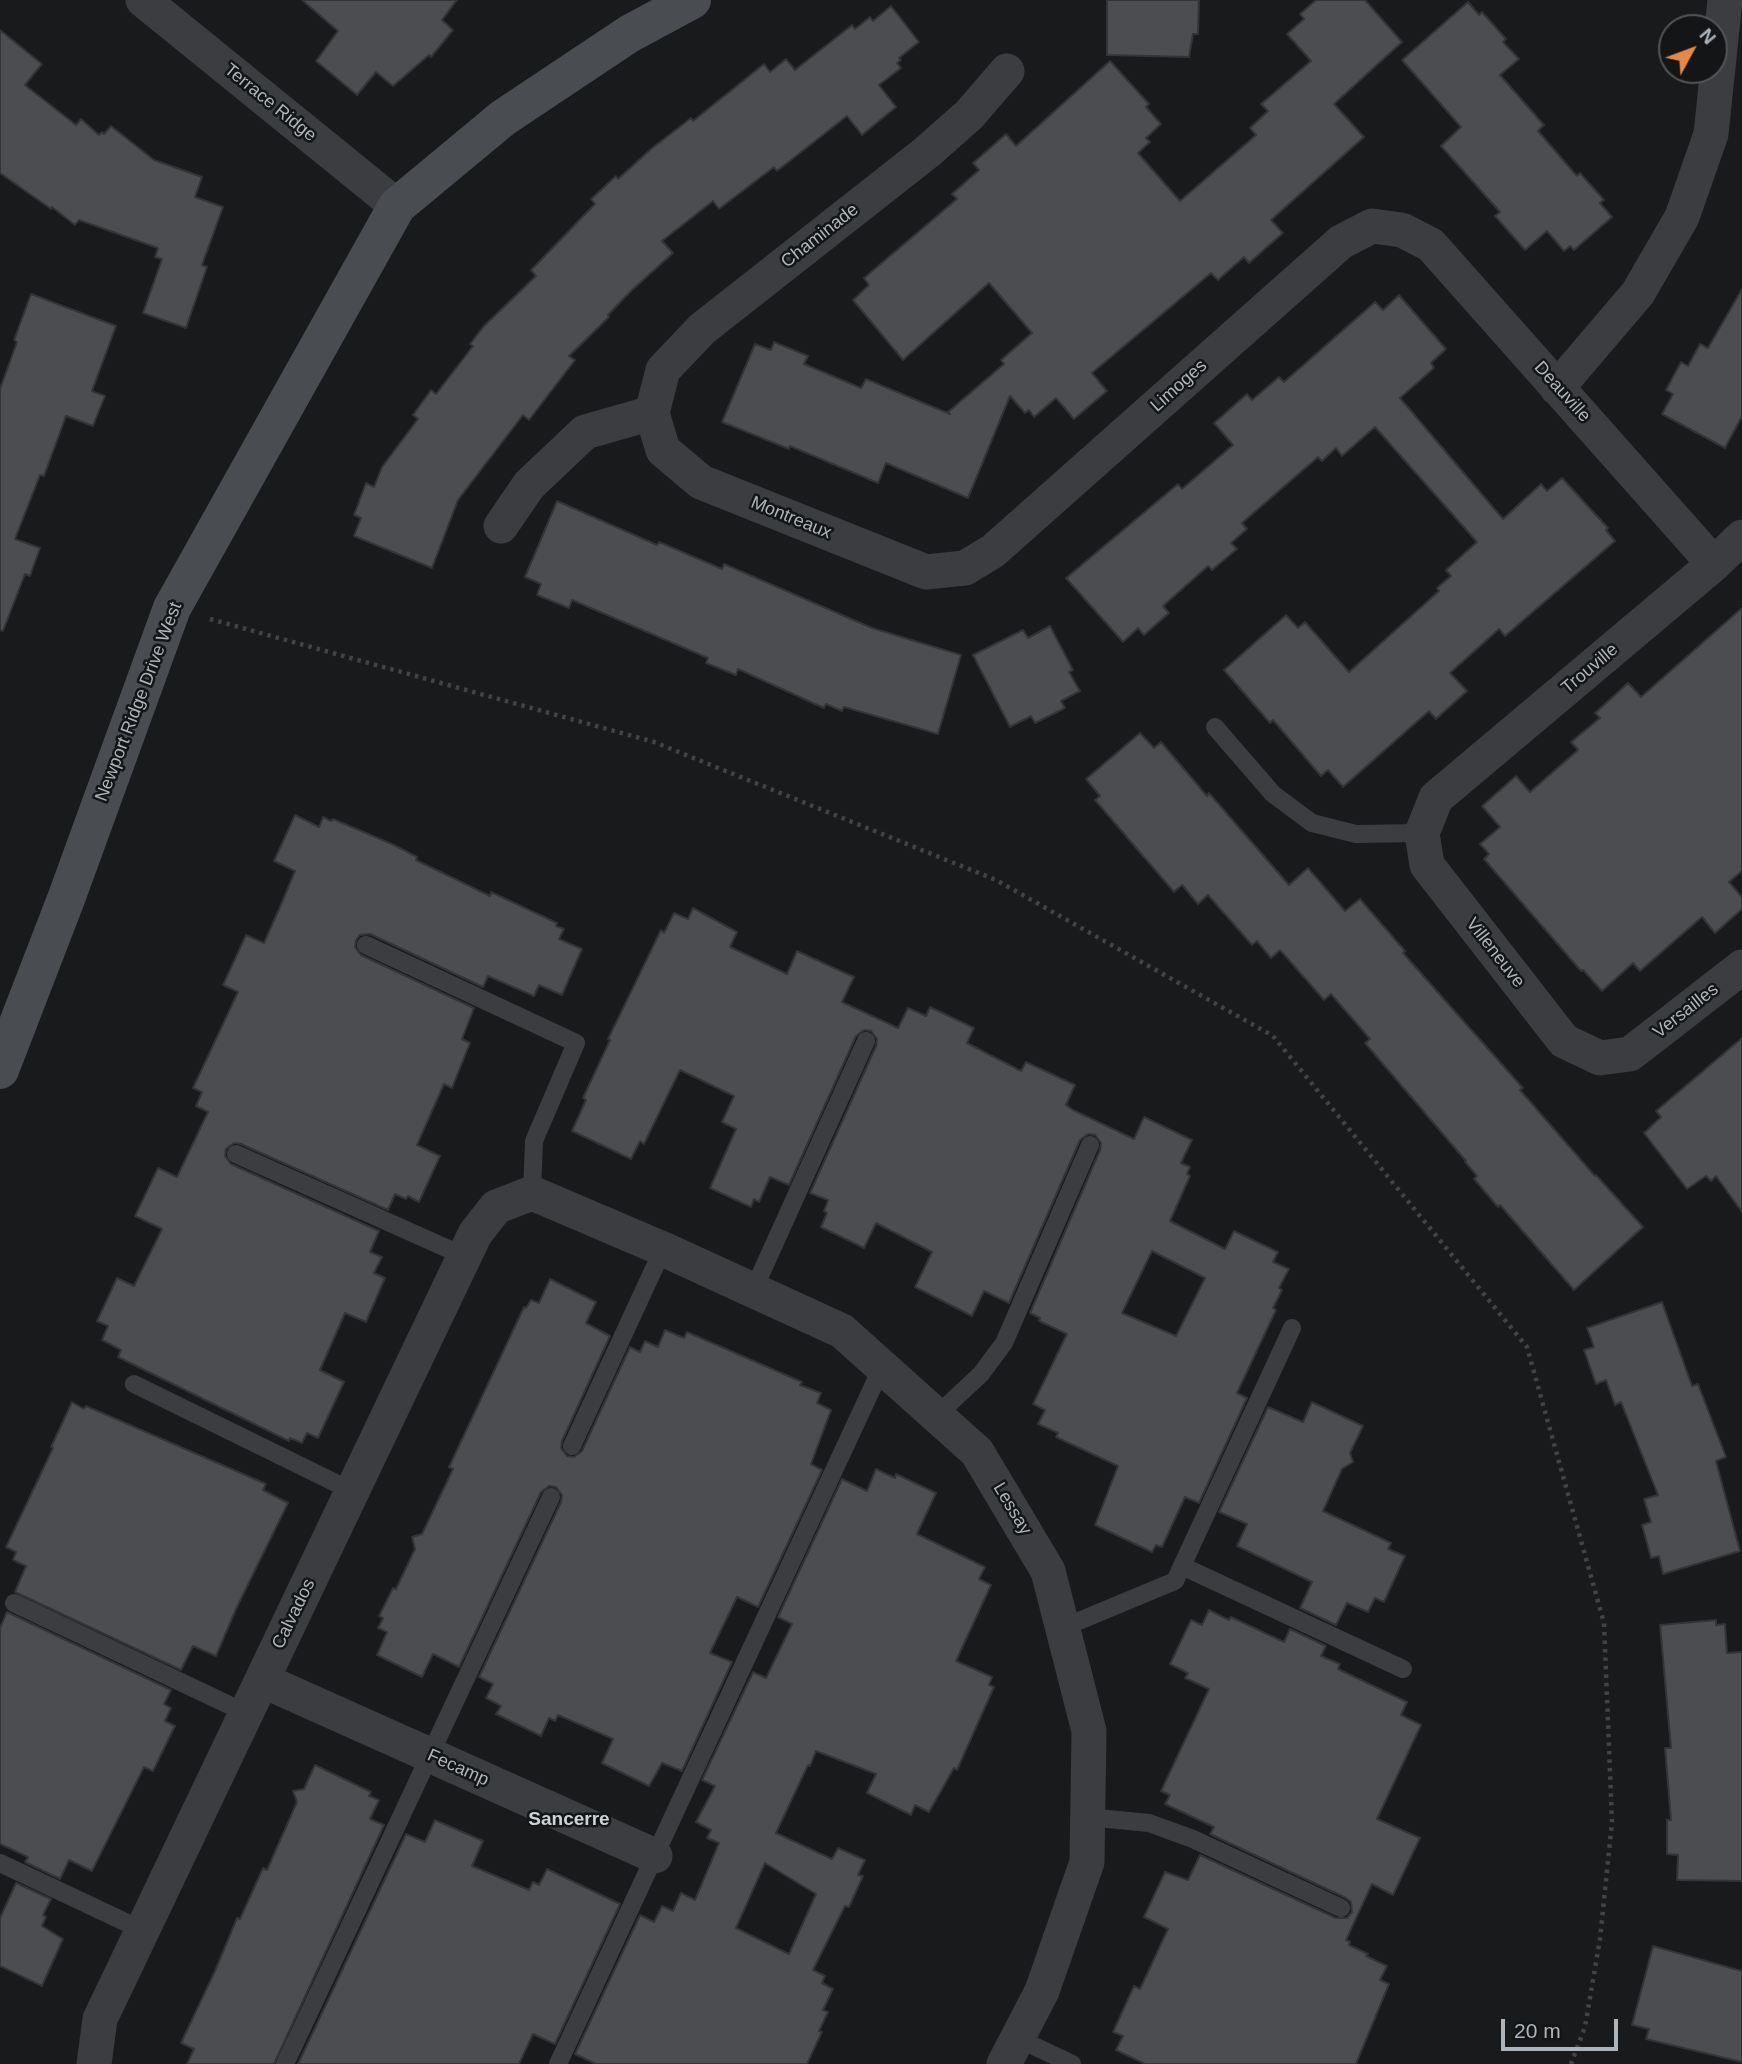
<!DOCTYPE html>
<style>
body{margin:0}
#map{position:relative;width:1742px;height:2064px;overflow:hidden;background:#191a1b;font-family:Helvetica,sans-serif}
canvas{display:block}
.north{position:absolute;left:1658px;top:14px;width:70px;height:70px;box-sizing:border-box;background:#141516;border:2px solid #515558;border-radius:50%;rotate:49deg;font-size:19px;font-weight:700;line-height:28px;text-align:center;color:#adb4ba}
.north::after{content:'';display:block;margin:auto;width:24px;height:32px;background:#e68947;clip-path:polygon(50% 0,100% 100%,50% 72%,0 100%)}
.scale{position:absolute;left:1501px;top:2019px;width:117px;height:32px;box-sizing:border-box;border:4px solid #adb4ba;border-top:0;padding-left:9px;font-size:21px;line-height:24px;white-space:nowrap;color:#adb4ba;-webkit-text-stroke:5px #141516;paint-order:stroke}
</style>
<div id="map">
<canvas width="1742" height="2064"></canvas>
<div class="north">N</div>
<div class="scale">20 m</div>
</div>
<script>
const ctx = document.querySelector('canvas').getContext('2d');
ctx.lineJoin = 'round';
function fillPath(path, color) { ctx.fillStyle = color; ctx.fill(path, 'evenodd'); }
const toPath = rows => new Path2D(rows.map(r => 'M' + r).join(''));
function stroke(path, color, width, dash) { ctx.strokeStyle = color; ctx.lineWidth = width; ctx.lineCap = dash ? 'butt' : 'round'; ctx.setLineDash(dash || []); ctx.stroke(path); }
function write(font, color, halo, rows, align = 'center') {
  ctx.font = font + ' Helvetica,sans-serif'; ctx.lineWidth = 5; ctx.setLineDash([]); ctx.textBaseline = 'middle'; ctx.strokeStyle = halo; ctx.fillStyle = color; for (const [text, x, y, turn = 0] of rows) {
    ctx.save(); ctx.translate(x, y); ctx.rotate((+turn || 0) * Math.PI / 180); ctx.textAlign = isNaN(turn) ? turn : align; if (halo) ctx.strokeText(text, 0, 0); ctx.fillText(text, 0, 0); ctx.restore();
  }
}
const building = toPath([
 [302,0,457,0,442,20,453,30,431,57,429,55,393,86,376,72,357,95,316,61,338,31,302,0],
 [1107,0,1199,0,1198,34,1193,34,1189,57,1107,55,1107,0],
 [1316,0,1365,0,1402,42,1334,104,1364,137,1271,220,1283,233,1249,263,1244,257,1218,280,1211,273,1092,373,1107,391,1074,419,1056,398,1034,417,1029,410,1025,413,1010,396,968,498,886,463,878,483,790,446,789,449,722,422,755,344,771,350,774,342,808,356,804,364,861,388,866,379,950,414,948,412,1004,364,1001,360,1032,333,989,283,903,360,853,300,869,285,864,278,957,199,952,194,979,170,973,163,1006,134,1016,146,1110,61,1149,104,1146,107,1161,124,1146,138,1150,142,1138,153,1180,201,1256,135,1250,128,1268,111,1261,104,1311,61,1287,34,1304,19,1300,14,1316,0],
 [1468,2,1479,15,1482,12,1506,39,1503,42,1519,59,1500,75,1544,125,1538,131,1577,176,1580,173,1604,200,1600,203,1612,217,1574,250,1570,246,1564,251,1547,231,1525,250,1495,216,1500,212,1441,146,1461,127,1402,60,1468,2],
 [891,6,919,42,899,58,901,60,897,63,901,68,879,85,896,107,862,135,847,116,777,171,774,167,719,209,713,201,662,241,673,253,631,291,608,315,609,317,569,356,575,360,529,420,523,415,458,500,432,568,354,536,361,518,354,515,366,483,374,487,382,467,418,419,413,415,431,390,436,394,473,346,470,344,484,326,536,276,531,270,595,204,591,199,616,176,618,179,651,149,691,118,693,121,764,64,770,72,786,59,795,70,852,25,855,29,870,17,873,21,891,6],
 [0,30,42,64,25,85,76,125,81,119,99,135,102,132,104,134,111,126,154,160,202,177,195,197,223,207,202,265,207,267,186,328,143,313,162,259,155,257,158,248,79,220,75,225,52,207,51,209,0,173,0,30],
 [1742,289,1742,416,1725,448,1662,414,1673,394,1666,390,1681,362,1688,366,1700,344,1708,348,1742,289],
 [31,294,116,326,92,391,105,396,93,426,66,416,44,476,40,475,15,539,40,548,30,576,25,574,3,631,0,630,0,389,17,342,14,340,31,294],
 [1399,295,1446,349,1431,363,1434,368,1400,398,1503,519,1541,484,1547,491,1562,478,1608,528,1606,530,1615,541,1505,636,1499,629,1450,673,1467,691,1436,719,1429,711,1343,787,1328,770,1321,776,1273,720,1270,723,1224,670,1286,615,1298,628,1305,622,1349,672,1439,591,1437,588,1451,576,1446,570,1477,542,1375,427,1342,456,1336,448,1322,461,1318,457,1242,523,1247,529,1231,543,1237,549,1212,570,1208,566,1163,606,1169,613,1144,635,1138,628,1123,642,1066,578,1178,484,1182,489,1233,445,1214,423,1247,394,1252,400,1279,377,1284,382,1375,302,1383,310,1399,295],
 [557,501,657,545,659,542,722,569,724,564,872,628,961,655,938,734,844,707,842,711,826,704,824,708,738,669,736,675,706,663,708,658,572,600,569,608,537,595,541,584,525,577,557,501],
 [1742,608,1742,871,1729,882,1742,897,1742,909,1715,933,1702,917,1640,971,1633,963,1602,991,1583,970,1581,971,1484,859,1489,854,1480,844,1500,827,1482,806,1516,776,1530,792,1578,750,1571,742,1600,718,1595,713,1628,683,1641,697,1742,608],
 [1050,626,1073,670,1069,672,1080,691,1061,701,1065,708,1035,723,1031,716,1010,727,973,655,1023,630,1028,638,1050,626],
 [1140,733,1154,748,1161,742,1207,796,1209,793,1289,885,1308,868,1345,911,1360,899,1405,951,1403,953,1523,1088,1520,1090,1595,1176,1596,1175,1643,1227,1574,1290,1500,1205,1498,1207,1474,1179,1477,1176,1465,1162,1466,1161,1365,1043,1370,1039,1331,994,1324,1000,1280,950,1271,958,1257,941,1252,945,1208,895,1198,904,1182,885,1174,892,1095,800,1100,796,1086,779,1140,733],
 [295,815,319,827,323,817,331,821,333,819,394,845,417,857,416,860,490,896,491,892,557,923,556,926,564,929,559,939,582,949,562,995,539,985,534,996,488,976,483,987,370,934,360,935,356,940,355,947,361,955,474,1008,462,1039,470,1043,452,1088,444,1084,417,1145,440,1156,419,1202,408,1196,406,1199,395,1194,388,1210,241,1144,234,1143,226,1149,225,1156,231,1164,379,1231,370,1252,382,1257,374,1273,385,1278,366,1322,345,1313,320,1370,344,1382,318,1438,307,1433,302,1443,290,1438,289,1441,118,1357,121,1350,102,1340,108,1326,97,1321,117,1278,134,1286,162,1229,135,1216,158,1168,177,1177,208,1112,196,1106,202,1092,193,1088,238,992,223,985,246,935,264,943,280,907,295,871,274,861,295,815],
 [693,908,737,932,730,947,787,974,797,951,854,977,842,1002,898,1028,908,1008,926,1016,930,1007,974,1028,967,1043,1021,1071,1026,1062,1075,1085,1066,1105,1073,1110,1134,1139,1144,1117,1192,1140,1181,1163,1190,1167,1187,1174,1190,1176,1170,1221,1225,1249,1234,1231,1278,1252,1273,1262,1289,1269,1279,1288,1282,1290,1273,1308,1276,1310,1237,1393,1247,1398,1199,1503,1185,1497,1162,1547,1156,1545,1152,1552,1095,1525,1118,1466,1056,1437,1058,1433,1038,1424,1045,1410,1033,1404,1067,1334,1039,1321,1040,1318,1030,1313,1100,1150,1101,1143,1095,1135,1088,1134,1080,1140,1009,1303,984,1291,972,1316,915,1287,932,1252,876,1223,864,1248,821,1227,827,1213,824,1211,828,1200,810,1193,876,1046,877,1039,871,1031,864,1030,856,1036,789,1185,770,1177,759,1202,754,1199,751,1207,710,1188,736,1129,722,1122,734,1096,680,1070,644,1144,640,1141,631,1159,572,1131,586,1100,583,1098,610,1040,608,1039,661,930,664,933,674,913,688,919,693,908],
 [1152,1251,1205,1278,1176,1336,1122,1313,1152,1251],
 [1742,1038,1742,1212,1716,1176,1711,1181,1706,1176,1687,1189,1644,1133,1661,1117,1656,1111,1742,1038],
 [550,1279,596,1302,586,1323,610,1336,562,1441,561,1448,567,1456,574,1457,582,1451,630,1347,640,1352,645,1341,658,1347,665,1330,684,1338,687,1332,802,1382,800,1385,821,1393,817,1403,831,1410,811,1464,822,1470,758,1607,737,1597,710,1653,732,1662,682,1771,662,1763,649,1786,602,1763,613,1739,558,1715,555,1721,549,1718,541,1736,496,1714,501,1706,486,1698,493,1684,479,1677,561,1502,562,1495,556,1487,549,1486,541,1492,459,1667,433,1654,422,1677,377,1655,387,1632,378,1628,383,1618,379,1616,393,1588,396,1589,415,1549,412,1537,422,1534,453,1469,449,1467,524,1307,526,1308,531,1300,539,1303,550,1279],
 [1662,1302,1692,1386,1698,1384,1726,1457,1716,1461,1740,1551,1663,1574,1659,1556,1651,1558,1642,1525,1651,1522,1644,1499,1658,1495,1621,1402,1615,1405,1606,1380,1596,1384,1584,1350,1594,1347,1587,1328,1662,1302],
 [72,1402,84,1409,86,1406,266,1484,263,1490,288,1503,236,1609,216,1656,193,1646,181,1670,15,1592,26,1566,13,1560,16,1552,6,1547,53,1448,51,1447,72,1402],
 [1312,1402,1363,1426,1350,1453,1353,1462,1342,1469,1323,1511,1391,1543,1388,1549,1405,1556,1384,1602,1375,1598,1368,1612,1347,1603,1336,1625,1300,1608,1312,1582,1237,1546,1247,1524,1219,1512,1268,1407,1303,1422,1312,1402],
 [876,1469,895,1478,896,1474,936,1493,917,1534,985,1567,979,1579,991,1585,956,1661,992,1677,989,1685,994,1687,957,1770,954,1768,929,1812,915,1805,911,1815,867,1793,876,1774,816,1751,810,1766,808,1765,776,1833,832,1859,838,1848,865,1860,858,1875,863,1876,849,1907,845,1906,813,1970,825,1976,822,1983,833,1989,823,2010,828,2012,819,2031,822,2032,807,2064,596,2064,575,2054,640,1915,654,1922,662,1906,673,1911,681,1893,695,1900,719,1843,707,1838,711,1830,696,1822,715,1786,702,1780,753,1672,766,1678,792,1624,778,1617,842,1479,867,1491,876,1469],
 [765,1863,816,1894,789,1954,736,1928,765,1863],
 [1209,1610,1229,1620,1231,1617,1284,1642,1290,1629,1326,1646,1321,1656,1340,1664,1338,1669,1407,1702,1401,1715,1421,1725,1377,1819,1420,1838,1393,1895,1372,1884,1346,1940,1350,1942,1349,1945,1368,1954,1366,1956,1387,1966,1380,1980,1389,1984,1356,2064,1145,2064,1116,2050,1123,2036,1113,2032,1134,1986,1140,1989,1168,1929,1144,1917,1165,1872,1188,1880,1200,1855,1336,1918,1347,1918,1352,1912,1351,1902,1346,1898,1210,1834,1214,1827,1165,1804,1170,1795,1161,1791,1209,1689,1185,1678,1188,1673,1170,1664,1191,1620,1202,1625,1209,1610],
 [7,1612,171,1690,164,1704,171,1708,165,1721,175,1726,153,1771,144,1767,92,1871,69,1860,60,1879,25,1862,28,1857,0,1844,0,1628,7,1612],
 [1716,1620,1716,1625,1725,1624,1727,1653,1742,1652,1742,1881,1677,1880,1678,1855,1667,1854,1667,1820,1671,1820,1665,1748,1671,1748,1660,1625,1716,1620],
 [315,1765,371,1792,369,1796,379,1800,370,1819,384,1825,274,2064,187,2064,194,2049,181,2043,215,1971,237,1918,240,1919,263,1868,267,1870,297,1802,293,1791,304,1789,315,1765],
 [435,1820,483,1841,472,1866,529,1890,533,1882,539,1885,547,1869,620,1904,555,2044,533,2034,519,2064,298,2064,406,1834,425,1842,435,1820],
 [16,1883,51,1899,43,1915,46,1917,42,1926,63,1939,42,1986,0,1966,0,1918,16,1883],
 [1653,1946,1742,1971,1742,2062,1646,2039,1649,2029,1632,2025,1653,1946]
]);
fillPath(building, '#4b4d50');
stroke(building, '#343437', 2);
stroke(toPath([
 [210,619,654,742,996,880,1273,1036,1527,1347,1604,1623,1612,1822,1600,1939,1585,2027,1571,2064]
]), '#414447', 4.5, [3.5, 5]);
stroke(toPath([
 [1215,727,1273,794,1312,823,1356,834,1422,833],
 [366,945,576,1043,534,1141,532,1193],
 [236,1154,464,1256],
 [753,1291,866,1041],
 [134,1384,352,1491],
 [936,1416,981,1374,1004,1343,1090,1145],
 [572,1446,663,1249],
 [1182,1566,1403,1669],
 [14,1603,246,1713],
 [1062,1628,1175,1581,1292,1328],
 [1087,1817,1149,1823,1193,1839,1341,1908],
 [0,1863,142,1930],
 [1017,2038,1072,2064],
 [285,2064,551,1497],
 [558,2064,882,1367]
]), '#3b3d40', 18);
stroke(toPath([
 [143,0,397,206],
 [1557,388,1638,293,1682,217,1711,134,1725,0],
 [652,413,663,450,701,482,926,572,965,568,993,551,1341,242,1372,226,1402,230,1431,245,1714,564],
 [652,413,663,370,702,329,927,152,969,115,1007,71],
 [501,526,529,485,585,432,652,413],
 [1742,537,1714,564,1436,798,1422,833,1427,865,1564,1041,1600,1058,1630,1054,1742,967],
 [262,1680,655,1856],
 [94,2064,100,2019,475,1234,496,1207,532,1193,663,1249,842,1331,977,1452,1048,1571,1089,1731,1087,1862,1042,1991,1004,2064]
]), '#3b3d40', 35);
stroke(toPath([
 [0,1070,66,899,172,608,397,206,503,118,629,34,692,0]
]), '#494c50', 38);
write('18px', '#adb4ba', '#141516', [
 ["Terrace Ridge",270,103,39],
 ["Chaminade",820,236,-38],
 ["Limoges",1179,386,-42],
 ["Deauville",1562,392,48],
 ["Montreaux",791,518,22],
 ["Trouville",1590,669,-40],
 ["Newport Ridge Drive West",139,702,-69],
 ["Villeneuve",1495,953,52],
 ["Versailles",1686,1011,-38],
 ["Lessay",1012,1509,59],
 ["Calvados",294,1614,-64],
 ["Fecamp",458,1768,24]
]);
write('bold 19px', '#cdd2d6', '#141516', [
 ["Sancerre",569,1820]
]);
</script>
